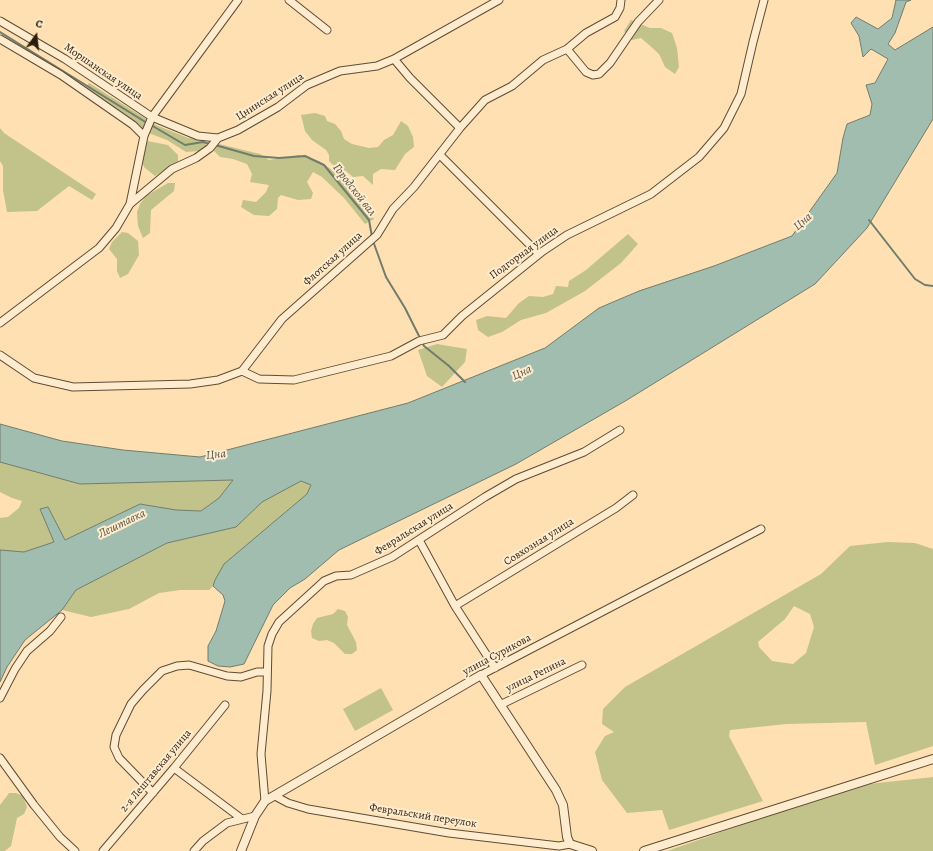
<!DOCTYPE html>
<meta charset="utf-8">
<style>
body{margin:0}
#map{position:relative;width:933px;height:851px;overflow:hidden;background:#ffe0b3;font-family:Alegreya,serif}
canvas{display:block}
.north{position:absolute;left:16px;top:16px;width:40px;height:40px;-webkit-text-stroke:3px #ffebce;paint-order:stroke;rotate:15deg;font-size:11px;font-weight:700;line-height:16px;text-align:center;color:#281c0a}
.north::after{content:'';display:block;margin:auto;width:14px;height:18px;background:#281c0a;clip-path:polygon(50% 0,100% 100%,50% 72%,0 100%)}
</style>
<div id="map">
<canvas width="933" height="851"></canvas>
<div class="north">С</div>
</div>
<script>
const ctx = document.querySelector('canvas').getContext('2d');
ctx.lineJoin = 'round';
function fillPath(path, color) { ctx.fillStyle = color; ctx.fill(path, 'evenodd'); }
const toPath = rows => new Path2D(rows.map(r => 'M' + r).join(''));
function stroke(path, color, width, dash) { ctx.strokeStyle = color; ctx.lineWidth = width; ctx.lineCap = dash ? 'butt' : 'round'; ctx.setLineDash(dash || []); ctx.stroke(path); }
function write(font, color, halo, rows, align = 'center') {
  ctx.font = font + ' Alegreya,serif'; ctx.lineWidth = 4; ctx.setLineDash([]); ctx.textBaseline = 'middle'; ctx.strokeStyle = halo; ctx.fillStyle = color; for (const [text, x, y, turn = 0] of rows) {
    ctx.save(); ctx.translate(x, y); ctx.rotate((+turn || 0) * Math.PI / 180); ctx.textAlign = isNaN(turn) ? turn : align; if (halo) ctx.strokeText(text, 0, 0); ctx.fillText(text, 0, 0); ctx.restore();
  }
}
fillPath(toPath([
 [631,20,650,28,661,28,672,33,677,48,679,67,675,74,665,67,659,54,648,44,641,38,632,40,624,31],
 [89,83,156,125,188,138,204,139,207,146,199,151,186,152,167,140,146,132,86,88],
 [315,113,325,116,327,121,335,124,341,131,344,139,352,144,369,148,378,147,384,140,393,135,401,121,408,126,413,137,414,147,405,154,395,170,381,169,373,174,373,185,363,176,353,177,346,171,335,167,329,161,329,155,326,150,312,140,305,131,301,115],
 [0,128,4,133,96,194,92,200,69,186,37,211,7,212,3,190,3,166,0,161],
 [147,141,168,145,178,155,178,161,155,176,144,167,142,160],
 [215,143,260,154,269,160,299,155,319,161,345,179,374,219,365,224,344,198,322,177,313,172,307,182,313,193,311,199,298,200,281,195,278,198,277,209,269,216,254,215,241,207,243,200,256,202,266,192,269,185,250,182,252,174,247,164,233,159,220,157,212,149],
 [168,183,175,183,174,191,151,210,150,233,143,238,138,226,137,212,140,204,146,196],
 [122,232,128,233,138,241,139,255,128,274,120,278,117,271,117,259,109,249,112,242],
 [628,234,638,244,621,263,585,291,546,313,521,320,502,332,488,337,478,330,476,320,487,316,506,318,519,303,529,296,543,297,553,294,556,286,568,287,569,281,586,270],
 [437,344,467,349,465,362,442,387,427,376,418,350],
 [0,462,80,484,233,480,219,498,201,511,176,510,140,504,65,540,48,507,40,509,54,542,24,552,2,551,0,550,0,518,8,517,19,508,22,501,12,498,0,492],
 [300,480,311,485,307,494,224,564,213,586,209,590,180,590,159,593,129,609,91,617,62,610,76,590,167,543,236,527,262,502],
 [888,542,915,543,933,549,933,746,875,765,866,722,786,724,730,730,729,736,763,801,669,830,662,810,627,813,602,780,595,752,605,736,614,732,602,724,603,709,625,687,821,574,850,546],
 [794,606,810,614,814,627,806,653,793,664,772,661,759,647,758,642,785,619],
 [338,609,345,611,348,617,347,625,356,642,357,650,352,654,345,654,334,643,327,640,319,641,312,638,311,631,313,624,317,618,333,614],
 [381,688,393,710,355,731,343,709],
 [933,777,933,851,667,851,824,796,869,784],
 [9,793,16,793,23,796,27,807,24,814,17,818,11,846,5,851,0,851,0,805]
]), '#c2c28b');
const water = toPath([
 [896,0,911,0,906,2,895,33,888,44,895,50,933,27,933,119,867,228,815,284,627,400,516,464,339,550,305,579,290,588,273,605,244,664,230,667,218,666,208,661,208,646,216,631,225,601,223,595,213,586,215,580,224,564,307,494,311,485,301,481,262,502,236,527,167,543,76,590,62,610,25,640,7,667,0,682,0,550,24,552,54,542,40,509,48,507,65,540,140,504,176,510,201,511,219,498,233,480,80,484,0,462,0,424,62,441,123,450,200,457,408,403,545,348,599,308,639,291,714,266,792,236,837,173,843,138,847,124,870,115,872,104,866,85,875,83,888,59,871,49,863,57,859,36,851,23,856,17,878,29,892,18,896,0]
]);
fillPath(water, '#a0bdaf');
stroke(water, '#707d6d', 1);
stroke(toPath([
 [0,32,147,123],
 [151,125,185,145,203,142,210,144],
 [215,145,254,156,279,158,305,156,324,165,369,220,372,237],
 [869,220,915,279,925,285,933,286],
 [373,241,386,277,405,308,424,346,449,366,465,382]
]), '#707d6d', 2);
const minor = toPath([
 [289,0,327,30],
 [0,21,65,59,152,117,198,136,218,138],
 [0,39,61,75,133,125,144,136],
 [567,49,586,72,593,75,599,74,610,63,638,22,659,0],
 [394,59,410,78,460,128],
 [440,155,539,254],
 [130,204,144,136,152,117,238,0],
 [0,323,99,248,116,228,130,204,172,169,196,158,210,148,218,138,238,130,278,107,307,85,340,71,377,66,394,59,499,0],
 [0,355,34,378,73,387,190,384,218,380,242,371,282,319,377,235,393,209,414,187,460,128,485,100,512,86,543,60,567,49,586,33,615,17,620,8,621,0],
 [242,371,259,379,294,380,391,356,419,341,443,335,462,316,543,251,567,235,651,194,699,157,724,128,741,94,753,42,764,0],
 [419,540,455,606,495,668],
 [455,606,616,508,633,495],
 [481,675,761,529],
 [0,698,15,669,27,651,50,631,61,617],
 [500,705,582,665],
 [0,758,34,805,60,837,75,851],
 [174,768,242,819],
 [153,793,119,758,114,747,116,735,131,704,143,690,162,671,177,666,189,665,227,676,241,677,257,672,267,672],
 [275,796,288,803,308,809,449,833,559,846,570,844],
 [265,801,261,754,267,691,268,646,272,634,279,622,324,581,336,576,351,575,392,557,485,497,516,479,584,452,620,430],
 [103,851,174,768,225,705],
 [194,851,203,841,227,823,255,816]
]);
const tertiary = toPath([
 [241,851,255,816,265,801,481,675,556,790,563,805,567,837,570,844,592,851],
 [644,851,933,759]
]);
stroke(minor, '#5e4d34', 9);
stroke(tertiary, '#5e4d34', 10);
stroke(minor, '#ffebce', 7);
stroke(tertiary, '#ffebce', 8);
write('11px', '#281c0a', '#ffebce', [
 ["Моршанская улица",103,72,34],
 ["Цнинская улица",270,97,-33],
 ["Подгорная улица",524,253,-36],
 ["Флотская улица",333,259,-42],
 ["Февральская улица",414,529,-32],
 ["Совхозная улица",539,542,-32],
 ["улица Сурикова",497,655,-28],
 ["улица Репина",536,675,-26],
 ["2-я Лештавская улица",156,771,-50],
 ["Февральский переулок",423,816,9]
]);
write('italic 12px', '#525444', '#ffebce', [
 ["Городской вал",354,190,52],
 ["Цна",803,222,-41],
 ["Цна",522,373,-25],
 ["Цна",216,455,-6],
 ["Лештавка",122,524,-26]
]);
</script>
